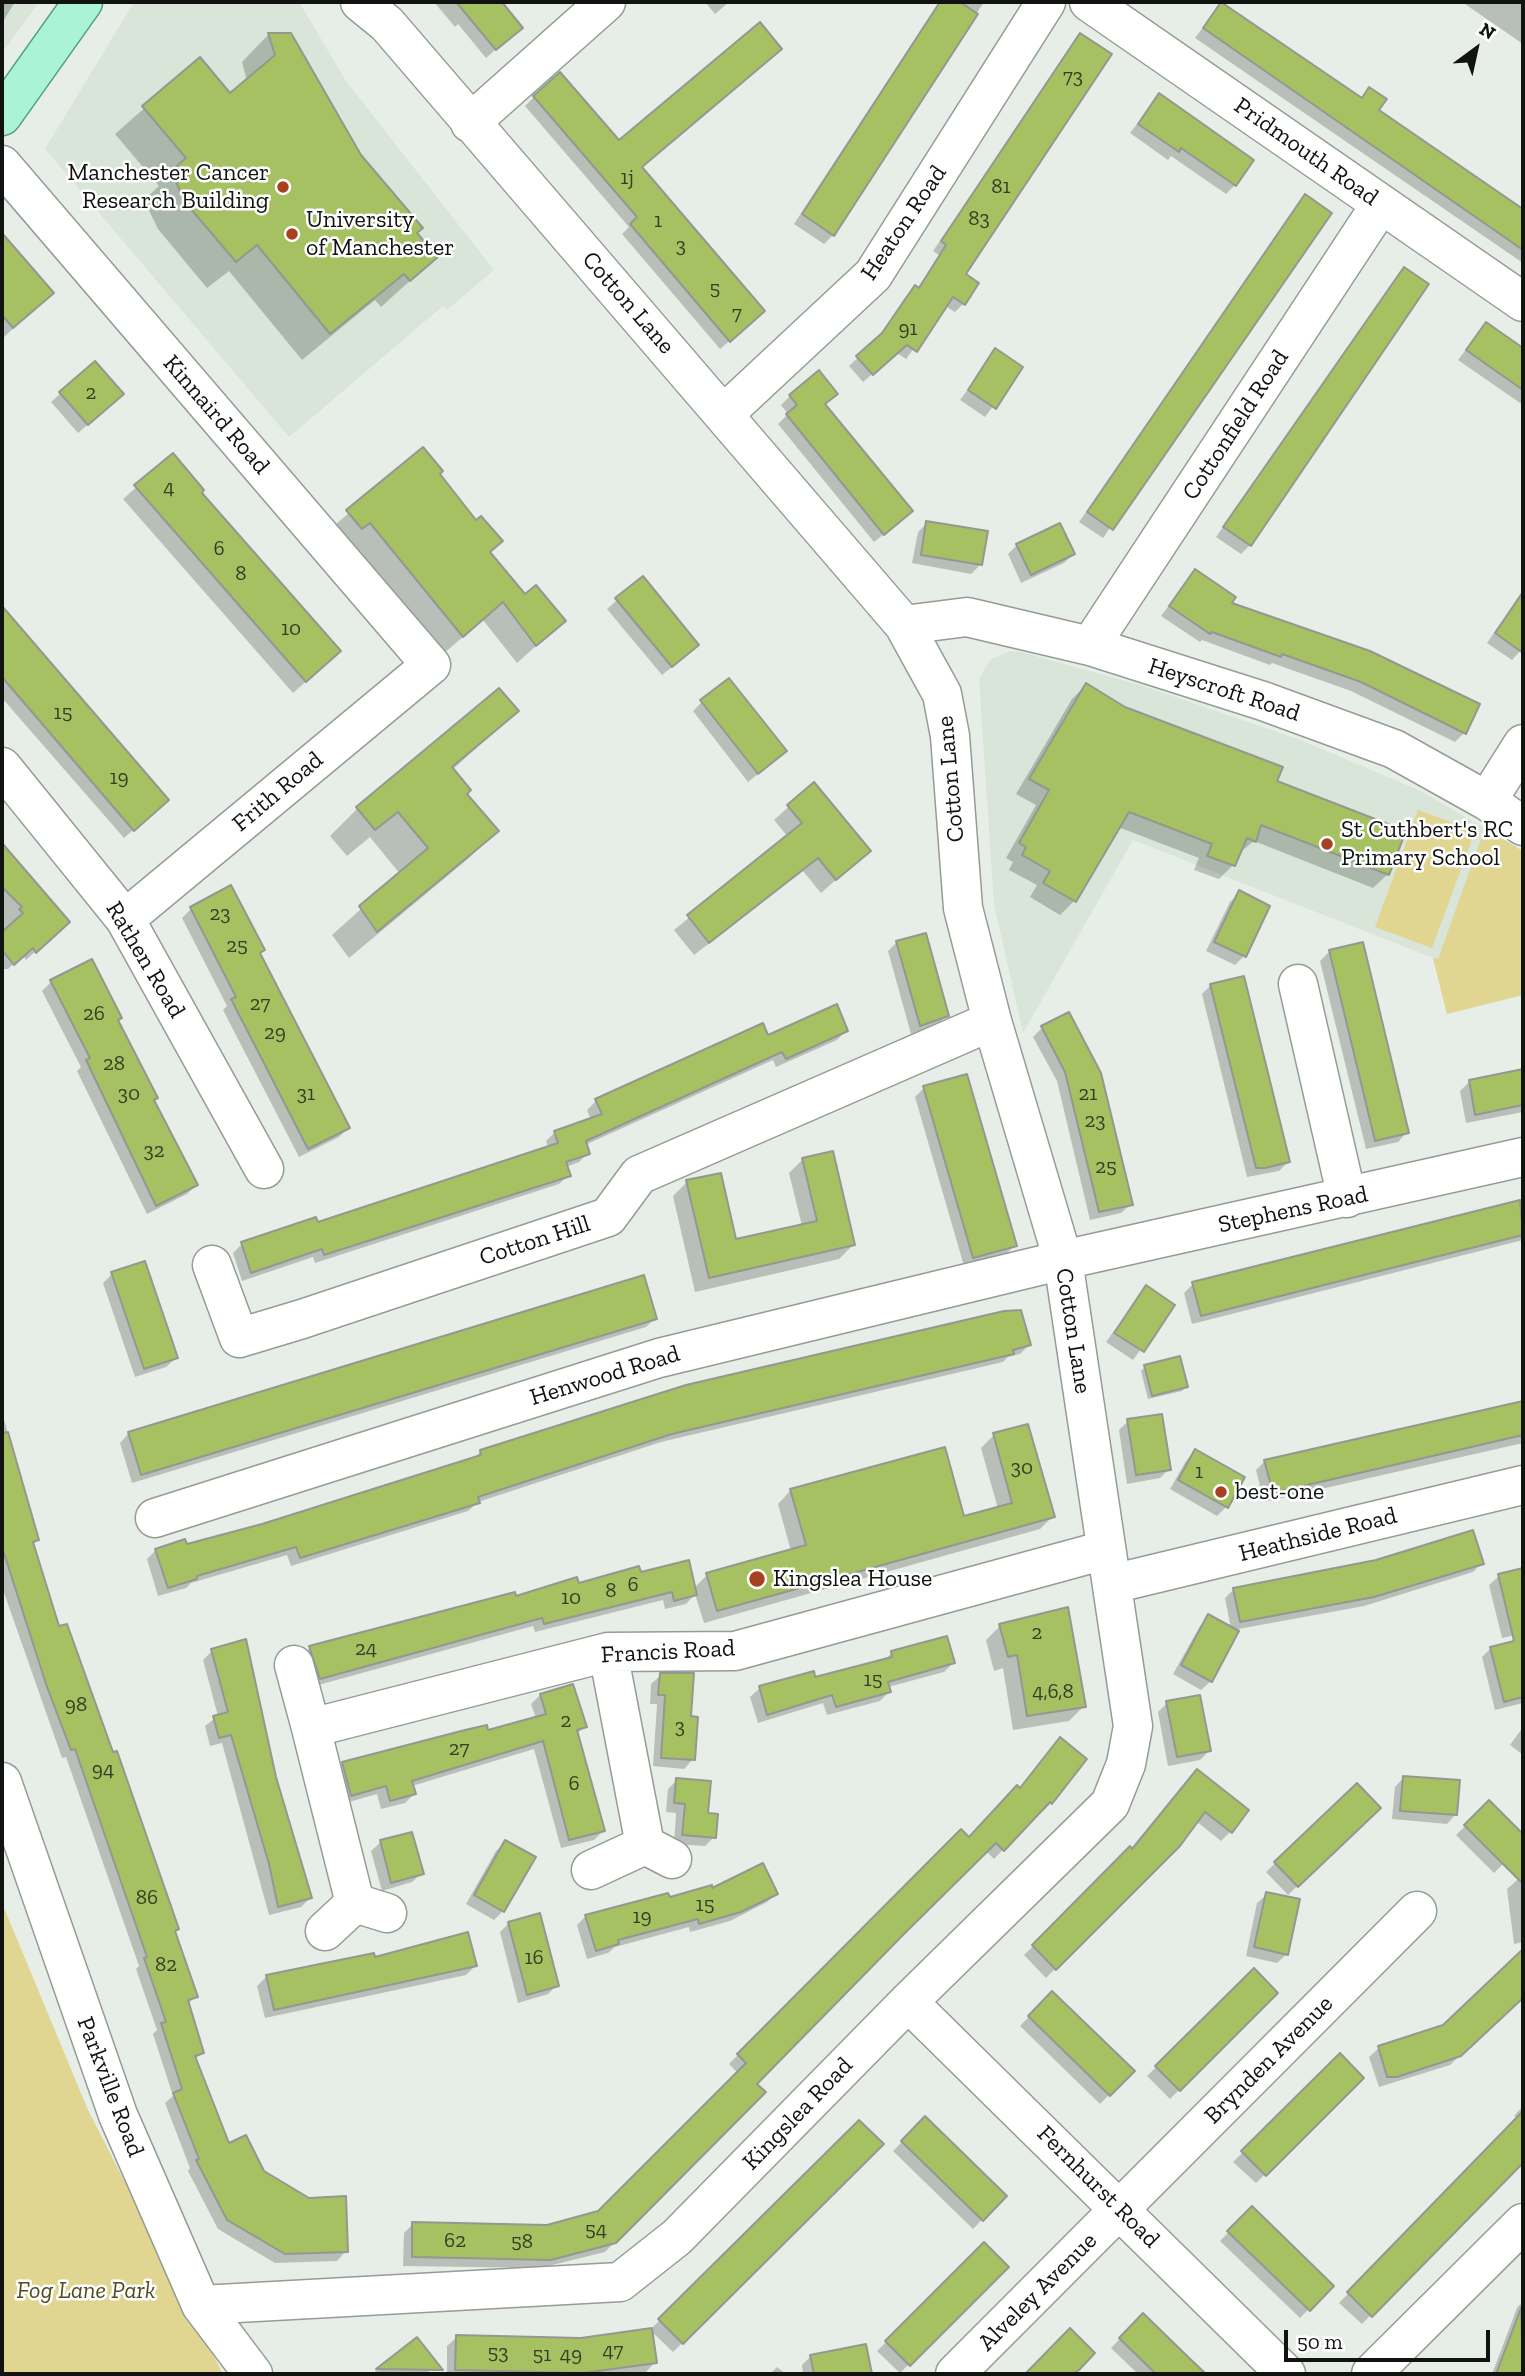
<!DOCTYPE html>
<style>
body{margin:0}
#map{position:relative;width:1525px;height:2376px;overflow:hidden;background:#e7eee7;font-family:"Zilla Slab",serif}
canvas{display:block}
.frame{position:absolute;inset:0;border:4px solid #111311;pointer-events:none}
.north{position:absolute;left:1441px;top:14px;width:70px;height:70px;-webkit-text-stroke:5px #fff;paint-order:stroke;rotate:33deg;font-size:19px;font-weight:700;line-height:28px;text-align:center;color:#111311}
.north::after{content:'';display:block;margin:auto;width:24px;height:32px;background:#111311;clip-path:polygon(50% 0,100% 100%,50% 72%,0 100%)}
.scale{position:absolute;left:1284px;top:2330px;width:206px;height:32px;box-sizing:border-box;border:4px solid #111311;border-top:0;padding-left:9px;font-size:21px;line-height:24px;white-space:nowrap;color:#111311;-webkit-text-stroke:5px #fff;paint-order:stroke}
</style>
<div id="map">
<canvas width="1525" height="2376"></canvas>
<div class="frame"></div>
<div class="north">N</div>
<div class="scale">50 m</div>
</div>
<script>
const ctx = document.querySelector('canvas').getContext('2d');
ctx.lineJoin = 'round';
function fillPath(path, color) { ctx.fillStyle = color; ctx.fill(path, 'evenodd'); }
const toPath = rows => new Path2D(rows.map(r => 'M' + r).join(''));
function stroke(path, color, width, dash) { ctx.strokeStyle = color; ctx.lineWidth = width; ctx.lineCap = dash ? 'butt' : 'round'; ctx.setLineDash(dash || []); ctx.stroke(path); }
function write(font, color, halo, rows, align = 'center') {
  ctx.font = font + ' "Zilla Slab",serif'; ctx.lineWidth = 5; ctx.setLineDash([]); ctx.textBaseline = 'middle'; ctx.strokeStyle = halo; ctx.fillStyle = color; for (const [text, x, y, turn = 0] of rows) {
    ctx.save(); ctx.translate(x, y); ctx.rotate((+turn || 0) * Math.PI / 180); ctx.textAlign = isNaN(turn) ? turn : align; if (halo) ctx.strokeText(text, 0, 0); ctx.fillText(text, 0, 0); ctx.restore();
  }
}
fillPath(toPath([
 [2,2,39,2,2,53],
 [134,2,299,2,346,81,494,270,447,310,443,306,289,437,45,149],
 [1010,651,1021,652,1140,685,1298,739,1421,791,1523,851,1523,995,1447,1014,1433,958,1133,840,1023,1033,994,904,979,679,990,660]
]), '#d8e5d8');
fillPath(toPath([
 [1418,810,1475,831,1432,948,1375,927],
 [1485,828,1523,851,1523,995,1447,1014,1433,958,1438,959],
 [2,1903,88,2110,223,2374,2,2374]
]), '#e0d692');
fillPath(toPath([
 [2,2,15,2,2,23],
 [434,2,500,2,521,27,486,58,458,24,455,27],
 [705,2,729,2,715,14],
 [939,2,984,2,833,235,824,244,794,224],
 [1222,2,1360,99,1369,89,1377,110,1523,212,1523,263,1195,38],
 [1462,2,1523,2,1523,44],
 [269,34,436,257,381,307,375,300,302,360,229,271,207,288,158,229,144,200,159,186,115,134,200,59,230,95,247,81,242,62],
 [1080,35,963,274,964,303,955,312,945,306,906,359,897,353,863,382,849,366,876,341,906,296,917,289,939,255,933,251],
 [771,58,641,168,754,320,720,349,622,234,629,227,525,106,534,97,619,142],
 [1159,96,1235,185,1226,194,1171,156,1168,160,1130,133],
 [1305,197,1329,213,1103,538,1079,522],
 [2,236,51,293,2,339],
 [1404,269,1250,545,1241,554,1216,537],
 [1486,324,1523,350,1523,405,1458,360],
 [996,351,1021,368,985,417,960,400],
 [95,363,113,403,78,433,51,402],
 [836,394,824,405,901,520,874,542,778,424,788,414,781,405,790,396],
 [423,450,489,553,525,597,564,621,517,663,483,620,443,654,351,541,343,546,329,530],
 [173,455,327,663,293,693,123,499],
 [927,523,980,565,971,574,912,563,918,532],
 [1059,525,1073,554,1064,563,1021,583,1008,554,1017,545],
 [1195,571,1229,604,1464,733,1455,742,1351,691,1272,663,1270,665,1202,640,1200,642,1161,616],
 [642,578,688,654,662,675,607,609],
 [1523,590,1523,648,1512,660,1487,643],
 [2,611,167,800,124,838,2,698],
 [1086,685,1124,709,1388,874,1373,888,1254,841,1238,854,1233,865,1219,879,1194,870,1199,858,1118,827,1074,901,1060,915,1030,897,1037,885,1009,870,1013,862,1006,858,1036,805,1016,794,1072,699],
 [499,690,517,711,452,770,465,794,496,831,469,858,349,958,332,935,400,874,370,837,347,856,330,836,357,809],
 [702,702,776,760,748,782,693,711],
 [813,785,869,851,821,893,803,871,694,955,674,930,788,837,774,820],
 [2,846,68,922,26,960,23,955,8,969,2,969],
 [230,888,259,954,348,1128,339,1137,299,1157,223,1010,227,1006,182,918,191,909],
 [1239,893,1268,907,1244,956,1235,965,1206,951,1230,902],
 [897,942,947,1015,938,1024,911,1034,888,951],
 [1329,952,1407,1132,1398,1142,1366,1149,1320,961],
 [51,982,116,1021,196,1185,187,1194,147,1214,77,1071,81,1067,42,991],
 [1211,985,1288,1162,1279,1171,1247,1177,1202,994],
 [1068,1014,1131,1204,1121,1213,1090,1220,1057,1081,1033,1037,1042,1028],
 [846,1031,837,1040,776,1067,773,1060,585,1145,588,1153,579,1162,566,1167,569,1175,559,1184,315,1263,313,1257,242,1281,233,1253,242,1244,317,1225,548,1148,546,1141,555,1132,591,1120,587,1110,596,1101,767,1037],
 [1523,1072,1523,1112,1466,1123,1460,1091,1469,1082],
 [924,1088,1015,1245,1006,1254,964,1266,915,1097],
 [803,1159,853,1245,839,1259,695,1292,673,1196,687,1182,735,1241,802,1226,789,1173],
 [1523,1200,1523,1240,1192,1324,1184,1293,1193,1284],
 [112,1274,176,1358,166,1367,135,1377,103,1283],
 [1146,1287,1173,1305,1133,1360,1106,1342],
 [655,1318,646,1327,132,1483,120,1443,129,1433],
 [1029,1345,1020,1354,1008,1357,1003,1362,661,1442,478,1502,468,1511,291,1566,287,1555,191,1583,186,1588,158,1596,147,1559,156,1550,185,1546,263,1526,472,1460,481,1451],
 [1145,1367,1186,1387,1182,1391,1148,1399,1141,1371],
 [1523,1403,1523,1443,1264,1502,1256,1470,1265,1461],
 [2,1412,37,1540,32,1545,58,1628,66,1626,157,1866,174,1932,196,1996,187,2005,202,2053,194,2060,228,2146,263,2172,346,2251,337,2261,275,2263,218,2229,188,2171,190,2168,165,2103,173,2096,153,2034,157,2030,136,1969,139,1966,66,1757,62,1758,2,1587],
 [1128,1421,1169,1469,1160,1478,1127,1484,1119,1430],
 [994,1435,1053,1516,1040,1529,704,1623,695,1594,686,1604,665,1609,663,1600,535,1632,533,1626,311,1687,301,1657,310,1648,577,1585,639,1575,694,1588,707,1575,791,1551,778,1504,791,1490,963,1518,998,1509,981,1448],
 [1195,1451,1227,1506,1217,1516,1170,1489,1186,1461],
 [1482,1563,1473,1572,1364,1606,1233,1630,1211,1681,1201,1690,1173,1674,1200,1626,1209,1617,1231,1629,1225,1598,1234,1589],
 [1523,1570,1523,1633,1502,1638,1489,1585,1499,1576],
 [1000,1626,1084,1706,1069,1721,1013,1730,1003,1668,994,1671,986,1640],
 [1523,1641,1523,1703,1495,1710,1482,1657,1491,1648],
 [212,1651,275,1778,310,1898,301,1907,269,1915,222,1743,210,1746,205,1726,218,1716,203,1660],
 [892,1653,953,1663,944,1672,888,1687,889,1692,880,1701,827,1715,823,1703,758,1723,750,1697,760,1688,813,1673,814,1679,883,1661],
 [661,1675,689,1718,693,1759,684,1769,653,1766,657,1704,650,1704,651,1684],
 [540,1695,585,1726,577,1734,603,1831,594,1840,561,1848,534,1749,412,1786,414,1794,405,1803,381,1809,377,1794,342,1804,334,1772,343,1764,487,1732,536,1718,531,1704],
 [1167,1703,1209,1751,1200,1760,1168,1766,1158,1712],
 [1523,1727,1523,1755,1510,1745],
 [1060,1739,1051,1803,1042,1812,1040,1810,994,1859,986,1851,755,2084,764,2092,605,2252,540,2268,403,2266,404,2233,413,2224,547,2227,599,2213,738,2073,729,2064,961,1832,969,1839,1019,1789],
 [1197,1771,1230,1832,1221,1841,1196,1821,1178,1845,1046,1978,1024,1955,1131,1850],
 [1404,1777,1456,1814,1447,1824,1392,1819,1395,1787],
 [677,1780,706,1815,714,1837,705,1846,674,1844,676,1813,666,1812,668,1789],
 [1356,1785,1378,1808,1288,1895,1266,1872],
 [1489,1803,1523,1837,1523,1844,1494,1873,1456,1835],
 [381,1842,422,1873,412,1882,382,1891,371,1851],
 [506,1842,503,1911,494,1920,466,1904,496,1851],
 [1523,1879,1523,1942,1514,1944,1507,1889,1517,1880],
 [710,1891,776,1893,767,1902,730,1921,690,1932,689,1927,615,1947,608,1953,587,1959,577,1925,586,1916],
 [1267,1894,1287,1954,1277,1963,1246,1956,1257,1903],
 [509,1923,557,1985,548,1994,518,2003,500,1932],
 [1523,1951,1523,1995,1450,2065,1379,2087,1369,2057,1379,2048,1444,2027],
 [373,1959,475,1966,466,1975,265,2018,257,1986,267,1976],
 [1254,1970,1276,1993,1170,2099,1147,2076],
 [1052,1993,1132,2071,1100,2104,1020,2026],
 [1340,2055,1362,2078,1256,2183,1233,2162],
 [1523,2106,1523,2159,1362,2324,1339,2303,1518,2119,1514,2116],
 [925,2119,1005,2196,973,2229,893,2151],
 [859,2122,882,2144,673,2352,651,2331,655,2362,646,2372,447,2374,447,2346,457,2337,581,2340,649,2331],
 [1252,2208,1331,2286,1300,2318,1220,2241],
 [984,2245,1006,2267,900,2373,877,2351],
 [1523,2301,1523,2374,1492,2374,1517,2308],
 [1143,2315,1204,2374,1138,2374,1111,2348],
 [417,2340,436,2365,426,2374,372,2374],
 [865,2346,870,2374,803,2374,802,2365,811,2356],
 [777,2367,786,2374,770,2374]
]), '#0003');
const building = toPath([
 [456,2,502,2,523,28,496,50,456,2],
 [940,2,960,2,978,14,834,236,802,214,940,2],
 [1221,2,1362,98,1369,87,1387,99,1379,110,1523,209,1523,250,1203,28,1221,2],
 [760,22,782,49,642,167,765,311,730,342,630,224,637,217,533,96,560,72,619,140,760,22],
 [268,33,291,33,361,155,423,228,417,233,438,257,410,281,404,274,330,334,257,245,236,262,185,202,171,171,186,158,142,106,200,57,230,93,275,55,268,33],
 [1080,33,1112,54,966,274,979,283,965,305,953,297,917,352,907,345,873,375,856,356,882,333,915,285,919,288,946,245,941,241,1080,33],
 [1159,93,1254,160,1236,186,1181,148,1179,152,1138,124,1159,93],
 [1305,194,1332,213,1113,530,1087,512,1305,194],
 [2,233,54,293,13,328,2,315,2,233],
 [1404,267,1429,284,1251,546,1223,527,1404,267],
 [1486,322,1523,348,1523,390,1466,350,1486,322],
 [995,348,1023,367,996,409,968,390,995,348],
 [95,361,124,394,88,425,59,392,95,361],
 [819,370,838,394,825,404,913,511,884,535,786,414,797,405,789,395,819,370],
 [423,447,443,471,440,474,476,520,481,516,503,541,490,552,525,594,536,585,566,621,536,646,503,602,463,637,370,523,362,529,346,510,423,447],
 [173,453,204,490,202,493,341,651,306,682,134,485,173,453],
 [926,521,988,531,982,565,921,555,926,521],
 [1060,523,1075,554,1031,575,1016,544,1060,523],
 [1195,569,1236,597,1232,603,1370,651,1480,704,1466,734,1361,682,1282,654,1281,657,1212,632,1210,634,1169,606,1195,569],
 [643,576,699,645,672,667,615,598,643,576],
 [1523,592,1523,653,1495,633,1523,592],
 [2,606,169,800,134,831,2,677,2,606],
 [729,678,787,751,758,774,700,700,729,678],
 [1086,683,1125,707,1283,767,1277,781,1406,831,1389,875,1261,825,1256,842,1247,838,1235,866,1207,856,1212,844,1129,812,1076,902,1043,883,1050,871,1022,855,1026,847,1019,843,1049,790,1029,779,1086,683],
 [499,688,519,711,452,767,471,790,467,794,499,831,377,932,359,906,428,848,398,812,375,830,356,807,499,688],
 [814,782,871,851,836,880,818,858,709,943,687,915,802,823,787,805,814,782],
 [2,843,70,922,36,953,33,948,14,965,2,950,2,932,23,913,19,909,22,907,2,887,2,843],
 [231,885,265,950,260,953,350,1128,308,1149,231,999,236,997,190,907,231,885],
 [1239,890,1270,906,1246,957,1214,942,1239,890],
 [926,933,949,1016,920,1026,896,941,926,933],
 [1363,942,1409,1133,1375,1141,1329,950,1363,942],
 [92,959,122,1018,118,1020,158,1098,154,1100,198,1185,156,1206,86,1060,90,1058,50,980,92,959],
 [1244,976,1290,1162,1265,1168,1256,1168,1210,984,1244,976],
 [837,1004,848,1031,786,1059,782,1052,586,1141,590,1154,566,1162,571,1176,324,1255,322,1249,251,1273,241,1242,316,1217,318,1222,558,1143,554,1131,602,1114,595,1099,763,1023,768,1035,837,1004],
 [1069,1012,1101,1073,1133,1205,1099,1212,1065,1072,1041,1026,1069,1012],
 [1523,1069,1523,1105,1475,1115,1469,1080,1523,1069],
 [967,1074,1017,1246,973,1258,923,1086,967,1074],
 [833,1151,855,1245,709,1278,686,1180,721,1173,736,1239,817,1221,802,1158,833,1151],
 [1520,1200,1523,1235,1201,1316,1192,1282,1520,1200],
 [145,1261,178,1358,144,1369,111,1272,145,1261],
 [644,1275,657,1319,141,1475,128,1432,644,1275],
 [1146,1285,1175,1305,1144,1352,1114,1333,1146,1285],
 [1021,1310,1031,1345,1013,1350,1014,1354,672,1434,478,1497,480,1503,300,1558,296,1547,197,1576,197,1579,168,1588,155,1549,185,1539,187,1544,262,1524,481,1455,480,1450,686,1385,1004,1311,1021,1310],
 [1180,1356,1188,1387,1152,1396,1144,1365,1180,1356],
 [1523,1401,1523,1435,1273,1493,1264,1460,1523,1401],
 [1162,1414,1171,1470,1136,1475,1127,1419,1162,1414],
 [1028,1424,1055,1517,717,1611,706,1573,806,1545,790,1489,945,1447,964,1516,1012,1503,993,1433,1028,1424],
 [8,1432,39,1540,33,1542,59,1626,67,1624,113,1752,117,1751,179,1929,175,1931,198,1997,188,2000,204,2053,195,2056,229,2143,246,2135,264,2171,309,2198,346,2196,348,2252,285,2254,227,2220,196,2160,199,2159,173,2093,182,2089,161,2023,166,2022,144,1958,147,1957,75,1749,71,1750,47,1687,2,1547,2,1433,8,1432],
 [1195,1449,1245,1477,1228,1508,1178,1480,1195,1449],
 [1473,1530,1484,1564,1374,1597,1240,1622,1233,1588,1376,1560,1473,1530],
 [689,1560,697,1595,674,1601,672,1592,544,1624,542,1618,320,1679,309,1646,515,1592,516,1596,577,1577,579,1583,639,1566,641,1572,689,1560],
 [1523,1568,1523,1697,1504,1702,1490,1647,1514,1641,1498,1574,1523,1568],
 [1068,1607,1086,1707,1027,1716,1017,1655,1008,1657,999,1624,1068,1607],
 [1208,1614,1239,1631,1212,1682,1181,1665,1208,1614],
 [947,1636,955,1663,888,1682,891,1692,836,1707,832,1695,767,1715,759,1686,814,1671,815,1677,892,1657,891,1651,947,1636],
 [246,1639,276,1777,312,1898,278,1907,269,1864,231,1735,219,1738,213,1716,228,1712,211,1649,246,1639],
 [660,1673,694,1673,691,1716,698,1717,695,1760,661,1758,665,1695,658,1695,660,1673],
 [573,1684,587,1727,577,1730,605,1831,569,1840,543,1741,412,1781,416,1794,390,1801,386,1786,351,1796,342,1762,465,1730,487,1725,488,1730,546,1714,540,1694,573,1684],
 [1200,1695,1211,1751,1177,1757,1166,1701,1200,1695],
 [1060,1737,1087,1759,1052,1804,1050,1802,1004,1851,996,1843,904,1934,757,2084,766,2092,616,2243,551,2260,412,2257,412,2222,547,2225,598,2211,746,2063,737,2054,961,1829,969,1837,1017,1785,1020,1788,1060,1737],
 [1197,1769,1249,1810,1232,1833,1205,1812,1180,1846,1056,1970,1032,1945,1130,1846,1132,1849,1197,1769],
 [1403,1776,1460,1780,1457,1815,1400,1811,1403,1776],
 [676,1778,711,1781,708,1813,718,1814,716,1838,682,1835,685,1804,674,1803,676,1778],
 [1357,1783,1381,1808,1298,1887,1274,1862,1357,1783],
 [1489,1800,1523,1834,1523,1884,1464,1825,1489,1800],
 [412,1832,424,1874,391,1883,380,1840,412,1832],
 [505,1840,536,1857,504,1912,474,1895,505,1840],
 [763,1863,778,1894,741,1912,699,1924,698,1919,618,1940,619,1944,596,1951,585,1915,668,1893,670,1897,712,1885,712,1888,763,1863],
 [1266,1892,1300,1899,1288,1955,1254,1947,1266,1892],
 [540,1913,559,1986,527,1995,508,1922,540,1913],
 [468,1932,477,1966,274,2010,266,1975,374,1953,375,1957,468,1932],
 [1523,1949,1523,1998,1461,2056,1397,2077,1387,2077,1378,2046,1443,2025,1523,1949],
 [1254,1968,1278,1993,1180,2091,1155,2066,1254,1968],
 [1052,1991,1135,2071,1110,2096,1028,2016,1052,1991],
 [1340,2053,1364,2078,1266,2176,1241,2151,1340,2053],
 [1523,2111,1523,2163,1372,2317,1347,2292,1523,2111],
 [925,2116,1007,2196,983,2221,901,2141,925,2116],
 [859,2120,884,2144,683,2344,658,2319,859,2120],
 [1252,2206,1334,2286,1310,2311,1227,2231,1252,2206],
 [984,2242,1009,2267,910,2366,885,2341,984,2242],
 [1521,2308,1523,2374,1496,2374,1521,2308],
 [1143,2313,1184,2353,1206,2374,1156,2374,1119,2338,1143,2313],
 [652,2328,657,2363,583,2373,455,2370,456,2335,581,2338,652,2328],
 [1070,2328,1095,2353,1079,2370,1074,2374,1025,2374,1070,2328],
 [417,2337,443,2370,376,2369,417,2337],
 [866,2344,872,2374,814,2374,810,2355,866,2344]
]);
fillPath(building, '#a5c162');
stroke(building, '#959790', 2);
const minor = toPath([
 [1089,2,1523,302],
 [470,123,606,2],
 [2,165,431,665,125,919],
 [724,414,873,275,1046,2],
 [904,625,967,617,1090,646,1263,701,1394,749,1487,801,1523,826],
 [1090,646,1381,204],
 [2,767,125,919,264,1169],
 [1487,801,1523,744],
 [1298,984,1347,1198],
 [212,1265,239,1338,302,1319,608,1217,639,1175,992,1021],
 [155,1518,659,1358,1063,1260,1523,1157],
 [1112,1584,1523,1485],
 [608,1652,645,1845],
 [294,1665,311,1728],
 [2,1782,118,2115,201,2305,253,2374],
 [591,1870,645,1845,672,1859],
 [387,1913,355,1903,311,1728,608,1652,735,1651,1105,1550],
 [325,1931,355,1903],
 [908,2002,1286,2374],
 [201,2305,620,2282,677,2237,908,2002,1110,1804,1126,1764,1133,1726,1063,1260,992,1021,963,908,950,736,942,694,904,625,387,24,360,2],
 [955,2374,1417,1911],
 [1371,2374,1523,2223]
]);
const major = toPath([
 [2,116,83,2]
]);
stroke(minor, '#959b95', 41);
stroke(major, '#4f9f81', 41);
stroke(minor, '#fff', 38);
stroke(major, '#aaf3d7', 38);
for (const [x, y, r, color] of [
 [283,187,7,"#a84022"],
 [292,234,7,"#a84022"],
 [1327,844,7,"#a84022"],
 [1221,1492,7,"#a84022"],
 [757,1579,9,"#a84022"]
]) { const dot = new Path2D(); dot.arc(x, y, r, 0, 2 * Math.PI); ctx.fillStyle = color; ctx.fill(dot); stroke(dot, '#fff', 2.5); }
write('21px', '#363e25', null, [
 ["73",1073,77],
 ["1j",627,178],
 ["81",1001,187],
 ["83",979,219],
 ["1",658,221],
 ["3",681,246],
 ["5",715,289],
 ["7",737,314],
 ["91",908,329],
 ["2",91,393],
 ["4",169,488],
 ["6",219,549],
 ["8",241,574],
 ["10",291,629],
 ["15",63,713],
 ["19",119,778],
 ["23",220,914],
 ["25",237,946],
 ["27",260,1004],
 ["26",94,1014],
 ["29",275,1033],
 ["28",114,1064],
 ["30",129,1094],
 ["31",306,1094],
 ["21",1088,1094],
 ["23",1095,1121],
 ["32",154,1151],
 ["25",1106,1167],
 ["30",1022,1468],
 ["1",1199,1472],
 ["6",633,1585],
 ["8",611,1591],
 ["10",571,1598],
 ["2",1037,1633],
 ["24",366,1649],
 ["15",873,1680],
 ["4,6,8",1053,1692],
 ["98",76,1705],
 ["2",566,1721],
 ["3",680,1727],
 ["27",459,1749],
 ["94",103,1770],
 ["6",574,1784],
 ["86",147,1898],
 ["15",705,1905],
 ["19",642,1917],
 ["16",534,1958],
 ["82",166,1965],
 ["54",596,2230],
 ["62",455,2241],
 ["58",522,2242],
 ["47",613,2351],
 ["53",498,2353],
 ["51",542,2355],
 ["49",571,2355]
]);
write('24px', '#111311', '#fff', [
 ["Pridmouth Road",1306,152,35],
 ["Heaton Road",904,223,-56],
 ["Cotton Lane",628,303,49],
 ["Kinnaird Road",216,415,49],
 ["Cottonfield Road",1236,425,-57],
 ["Heyscroft Road",1224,690,18],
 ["Cotton Lane",951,779,-95],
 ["Frith Road",278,792,-40],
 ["Rathen Road",145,960,59],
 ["Stephens Road",1293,1210,-12],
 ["Cotton Hill",535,1241,-18],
 ["Cotton Lane",1073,1331,81],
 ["Henwood Road",605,1376,-17],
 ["Heathside Road",1318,1535,-14],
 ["Francis Road",668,1652,-3],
 ["Brynden Avenue",1269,2060,-45],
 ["Parkville Road",110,2087,69],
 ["Kingslea Road",798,2114,-46],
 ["Fernhurst Road",1098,2187,45],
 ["Alveley Avenue",1038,2292,-45]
]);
write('24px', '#111311', '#fff', [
 ["Manchester Cancer",269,173,"right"],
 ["Research Building",269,201,"right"],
 ["University",306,220],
 ["of Manchester",306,248],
 ["St Cuthbert's RC",1341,830],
 ["Primary School",1341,858],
 ["best-one",1235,1492],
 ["Kingslea House",773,1579]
], 'left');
write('italic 24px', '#514b20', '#fff', [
 ["Fog Lane Park",86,2291]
]);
</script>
